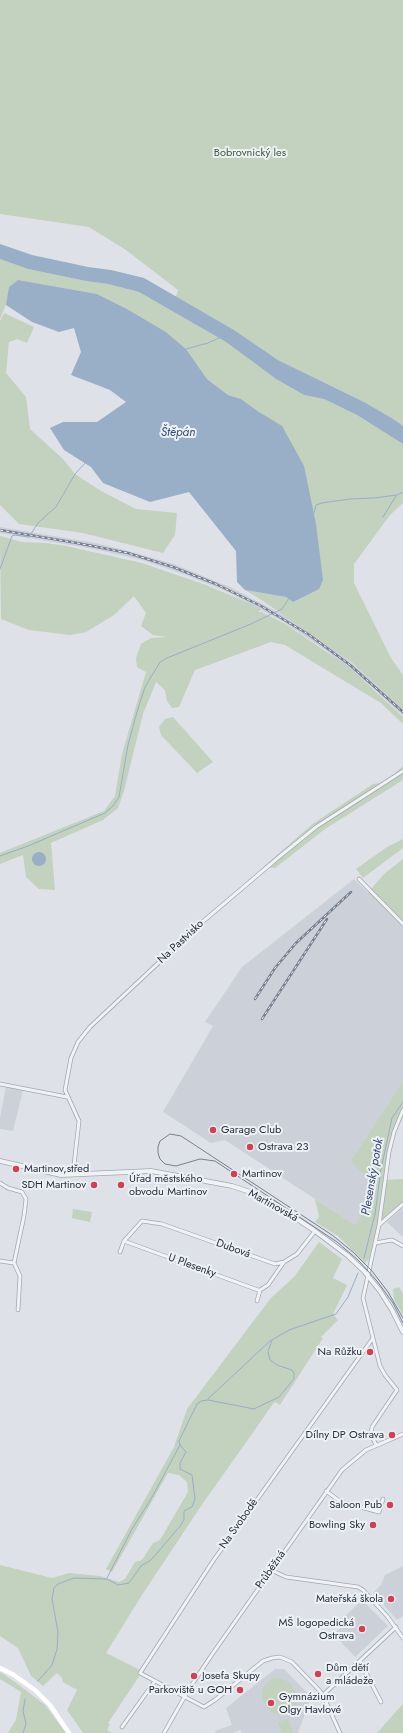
<!DOCTYPE html>
<meta charset="utf-8">
<style>
body{margin:0}
canvas{display:block;background:#dee1e7}
</style>
<canvas width="403" height="1733"></canvas>
<script>
const ctx = document.querySelector('canvas').getContext('2d');
ctx.lineJoin = 'round';
function fillPath(path, color) { ctx.fillStyle = color; ctx.fill(path, 'evenodd'); }
const toPath = rows => new Path2D(rows.map(r => 'M' + r).join(''));
function stroke(path, color, width, dash) { ctx.strokeStyle = color; ctx.lineWidth = width; ctx.lineCap = dash ? 'butt' : 'round'; ctx.setLineDash(dash || []); ctx.stroke(path); }
function write(font, color, halo, rows, align = 'center') {
  ctx.font = font + ' Jost,sans-serif'; ctx.lineWidth = 4; ctx.setLineDash([]); ctx.textBaseline = 'middle'; ctx.strokeStyle = halo; ctx.fillStyle = color; for (const [text, x, y, turn = 0] of rows) {
    ctx.save(); ctx.translate(x, y); ctx.rotate((+turn || 0) * Math.PI / 180); ctx.textAlign = isNaN(turn) ? turn : align; if (halo) ctx.strokeText(text, 0, 0); ctx.fillText(text, 0, 0); ctx.restore();
  }
}
fillPath(toPath([
 [0,527,96,543,128,551,174,564,232,588,285,616,341,654,403,708,403,716,372,687,327,651,282,621,230,593,186,575,142,560,94,549,0,533],
 [354,879,403,926,403,1081,350,1162,373,1181,369,1203,355,1225,225,1140,211,1143,163,1112,213,1026,205,1022,242,967],
 [6,1086,23,1090,13,1131,0,1129,0,1118],
 [403,1208,403,1237,387,1222],
 [403,1566,403,1616,397,1620,373,1593,381,1585,385,1575],
 [362,1600,388,1626,355,1657,339,1640,342,1638,336,1632,342,1627,338,1623],
 [275,1669,284,1669,311,1697,298,1733,242,1733,240,1730,233,1733,216,1733,215,1731,232,1725,226,1708]
]), '#ccd0d9');
fillPath(toPath([
 [0,0,403,0,403,426,364,402,278,360,234,330,176,297,178,290,126,250,89,227,0,214],
 [0,259,28,269,86,281,108,284,139,292,226,342,276,379,304,395,324,399,357,415,403,444,403,503,390,515,354,564,354,583,391,658,403,675,403,709,350,661,263,601,245,590,286,597,293,602,259,412,241,399,228,395,207,379,186,349,166,332,127,309,97,294,18,280,9,287,7,302,0,319],
 [4,313,34,327,27,343,17,339,9,342,6,373,26,397,30,429,63,459,75,474,101,491,136,509,177,513,175,535,163,553,83,533,19,524,0,505,0,321],
 [0,536,22,542,46,543,66,546,142,563,206,585,249,603,261,609,258,612,262,612,287,625,350,668,403,717,403,724,381,703,285,645,271,642,195,670,179,707,172,708,167,701,165,690,156,682,143,714,124,791,118,808,103,820,51,843,55,890,39,889,26,877,23,855,0,864,0,853,104,811,115,796,122,754,146,672,137,667,136,658,141,644,151,638,167,637,153,635,141,626,146,613,134,596,114,615,86,632,70,635,29,630,1,619],
 [173,717,213,762,197,773,161,735,159,727,165,719],
 [403,766,403,780,325,829,275,868,263,867,314,823,373,784,386,782],
 [403,839,403,848,363,878,356,869,387,847],
 [403,859,403,926,368,893,384,874],
 [403,1081,403,1118,395,1131,386,1180,403,1179,403,1204,394,1213,378,1223,369,1259,365,1263,338,1236,315,1222,319,1217,315,1199,355,1225,369,1203,373,1182,350,1162],
 [73,1209,92,1212,90,1222,72,1218],
 [319,1242,342,1259,333,1278,347,1285,333,1314,338,1320,321,1337,323,1338,280,1405,275,1402,273,1404,201,1506,142,1595,106,1653,140,1670,138,1674,140,1675,108,1723,110,1724,107,1730,112,1733,83,1733,67,1710,77,1690,63,1682,62,1678,57,1673,43,1686,31,1676,18,1648,0,1636,0,1565,52,1578,69,1573,100,1576,119,1582,125,1579,135,1562,142,1560,153,1543,160,1540,188,1492,187,1482,179,1475,168,1473,112,1572,106,1569,174,1447,187,1409,271,1298,294,1277],
 [399,1287,403,1294,403,1315,394,1299,393,1289],
 [0,1672,15,1682,45,1705,66,1733,8,1733,16,1720,21,1692,0,1679],
 [275,1678,285,1680,290,1683,296,1692,297,1702,291,1711,287,1714,276,1714,271,1712,262,1699,263,1688,270,1680],
 [403,1704,403,1733,377,1733,400,1707],
 [288,1719,293,1733,282,1733,278,1722]
]), '#c3d1bf');
fillPath(toPath([
 [0,244,32,255,88,267,111,270,144,278,234,330,278,360,364,402,393,419,403,426,403,444,357,415,324,399,304,395,276,379,226,342,139,292,108,284,86,281,28,269,0,259],
 [18,280,97,294,127,309,166,332,186,349,207,379,228,395,241,399,259,412,282,426,304,466,316,524,323,580,319,589,293,602,286,597,245,590,237,582,236,551,189,492,150,502,103,483,91,467,64,450,50,428,63,422,97,422,126,402,110,390,71,375,81,352,74,328,59,332,32,322,6,305,9,287],
 '32 859a7 7 0 1 1 14 0a7 7 0 1 1-14 0Z'
]), '#99aec7');
stroke(toPath([
 [186,349,208,343,219,338],
 [314,513,316,505,322,503,349,499,374,498,397,495,403,492],
 [383,517,396,496],
 [0,569,12,536,15,535,29,537,38,523,56,507,75,474,86,462],
 [0,856,28,846,105,813,113,806,119,797,128,745,137,712,145,687,160,662,167,658,251,624,282,609,289,598],
 [364,1258,375,1214,381,1169,392,1118,403,1102],
 [208,1399,271,1340],
 [107,1578,132,1529,151,1499,180,1445],
 [38,1681,52,1665,57,1649,58,1632,52,1599,54,1588,58,1584,74,1578,107,1579,118,1585,129,1583,141,1566,151,1560,181,1525,184,1519,184,1511,192,1507,195,1499,192,1475,180,1469,180,1463,186,1452,180,1445,179,1441,197,1404,201,1401,208,1400,254,1409,279,1397,294,1379,294,1374,292,1370,277,1365,270,1360,268,1351,272,1340,289,1330,336,1314,348,1297,358,1273],
 [23,1733,26,1724,23,1711,25,1699]
]), '#99aec7', 1);
const minor = toPath([
 [359,879,403,924],
 [0,1084,67,1097],
 [73,1174,79,1121,65,1090,71,1058,78,1042,90,1027,200,924,279,857,316,827,403,771],
 [0,1183,8,1188,22,1192,26,1199,24,1216,14,1263,20,1276,18,1310],
 [379,1225,403,1204],
 [124,1241,258,1290,260,1290,268,1285,284,1262],
 [375,1243,392,1240,403,1246],
 [120,1252,124,1241,142,1221,162,1224,275,1264,284,1262,297,1254,315,1231],
 [0,1261,14,1263],
 [257,1301,260,1290],
 [376,1445,371,1434,372,1427,397,1390,385,1375,380,1366,363,1298,379,1225,389,1152,394,1132,403,1110],
 [326,1491,341,1502,379,1512,383,1499],
 [271,1570,286,1577,358,1587,363,1590,387,1616,403,1638],
 [360,1661,381,1702],
 [323,1695,396,1627],
 [122,1727,155,1681],
 [164,1733,189,1689,213,1653,342,1470,366,1450,403,1434],
 [340,1733,323,1695,318,1689,292,1662,280,1657,272,1658,263,1661,215,1700,204,1707,140,1673,213,1561,373,1338]
]);
const tertiary = toPath([
 [0,1161,61,1175,151,1171,232,1186,250,1192,276,1205,315,1231,347,1255,364,1271,380,1291,392,1310,403,1332]
]);
stroke(minor, '#a3a8b1', 4.5);
stroke(tertiary, '#a3a8b1', 5.5);
stroke(minor, '#f0f2f6', 3);
stroke(tertiary, '#f0f2f6', 4);
stroke(toPath([
 [0,1668,14,1675,36,1691,50,1705,69,1733]
]), '#fff', 4.5);
stroke(toPath([
 [403,1318,388,1292,372,1271,353,1252,332,1235,181,1136,170,1134,160,1141,158,1147,158,1153,160,1159,165,1164,176,1166,200,1159,215,1161,337,1242,358,1260,377,1281,393,1303,403,1323]
]), '#778090', 1);
const rail = toPath([
 [0,530,77,543,128,553,173,567,216,584,261,606,308,634,350,665,403,712],
 [255,999,275,968,296,943,351,892],
 [262,1019,327,919]
]);
stroke(rail, '#778090', 2.5);
stroke(rail, '#edf0f5', 1, [3]);
for (const [x, y, r, color] of [
 [213,1130,4,"#cb4354"],
 [250,1147,4,"#cb4354"],
 [16,1169,4,"#cb4354"],
 [234,1174,4,"#cb4354"],
 [94,1185,4,"#cb4354"],
 [121,1185,4,"#cb4354"],
 [370,1352,4,"#cb4354"],
 [392,1435,4,"#cb4354"],
 [390,1505,4,"#cb4354"],
 [373,1525,4,"#cb4354"],
 [391,1599,4,"#cb4354"],
 [362,1629,4,"#cb4354"],
 [318,1674,4,"#cb4354"],
 [194,1676,4,"#cb4354"],
 [240,1690,4,"#cb4354"],
 [271,1703,4,"#cb4354"]
]) { const dot = new Path2D(); dot.arc(x, y, r, 0, 2 * Math.PI); ctx.fillStyle = color; ctx.fill(dot); stroke(dot, '#edf0f5', 1.5); }
write('11px', '#3b5935', '#edf0f5', [
 ["Bobrovnický les",250,153]
]);
write('11px', '#272f3e', '#edf0f5', [
 ["Na Pastvisko",181,942,-43],
 ["Martinovská",273,1206,29],
 ["Dubová",233,1249,20],
 ["U Plesenky",192,1266,20],
 ["Na Svobodě",239,1524,-55],
 ["Průběžná",271,1570,-55]
]);
write('11px', '#272f3e', '#edf0f5', [
 ["Garage Club",221,1130],
 ["Ostrava 23",258,1147],
 ["Martinov,střed",24,1169],
 ["Martinov",242,1174],
 ["Úřad městského",129,1179],
 ["obvodu Martinov",129,1192],
 ["SDH Martinov",86,1185,"right"],
 ["Na Růžku",362,1352,"right"],
 ["Dílny DP Ostrava",384,1435,"right"],
 ["Saloon Pub",382,1505,"right"],
 ["Bowling Sky",365,1525,"right"],
 ["Mateřská škola",383,1599,"right"],
 ["MŠ logopedická",354,1623,"right"],
 ["Ostrava",354,1636,"right"],
 ["Dům dětí",326,1668],
 ["a mládeže",326,1681],
 ["Josefa Skupy",202,1676],
 ["Parkoviště u GOH",232,1690,"right"],
 ["Gymnázium",279,1697],
 ["Olgy Havlové",279,1710]
], 'left');
write('italic 12px', '#324c71', '#edf0f5', [
 ["Štěpán",178,433],
 ["Plesenský potok",373,1177,-80]
]);
</script>
